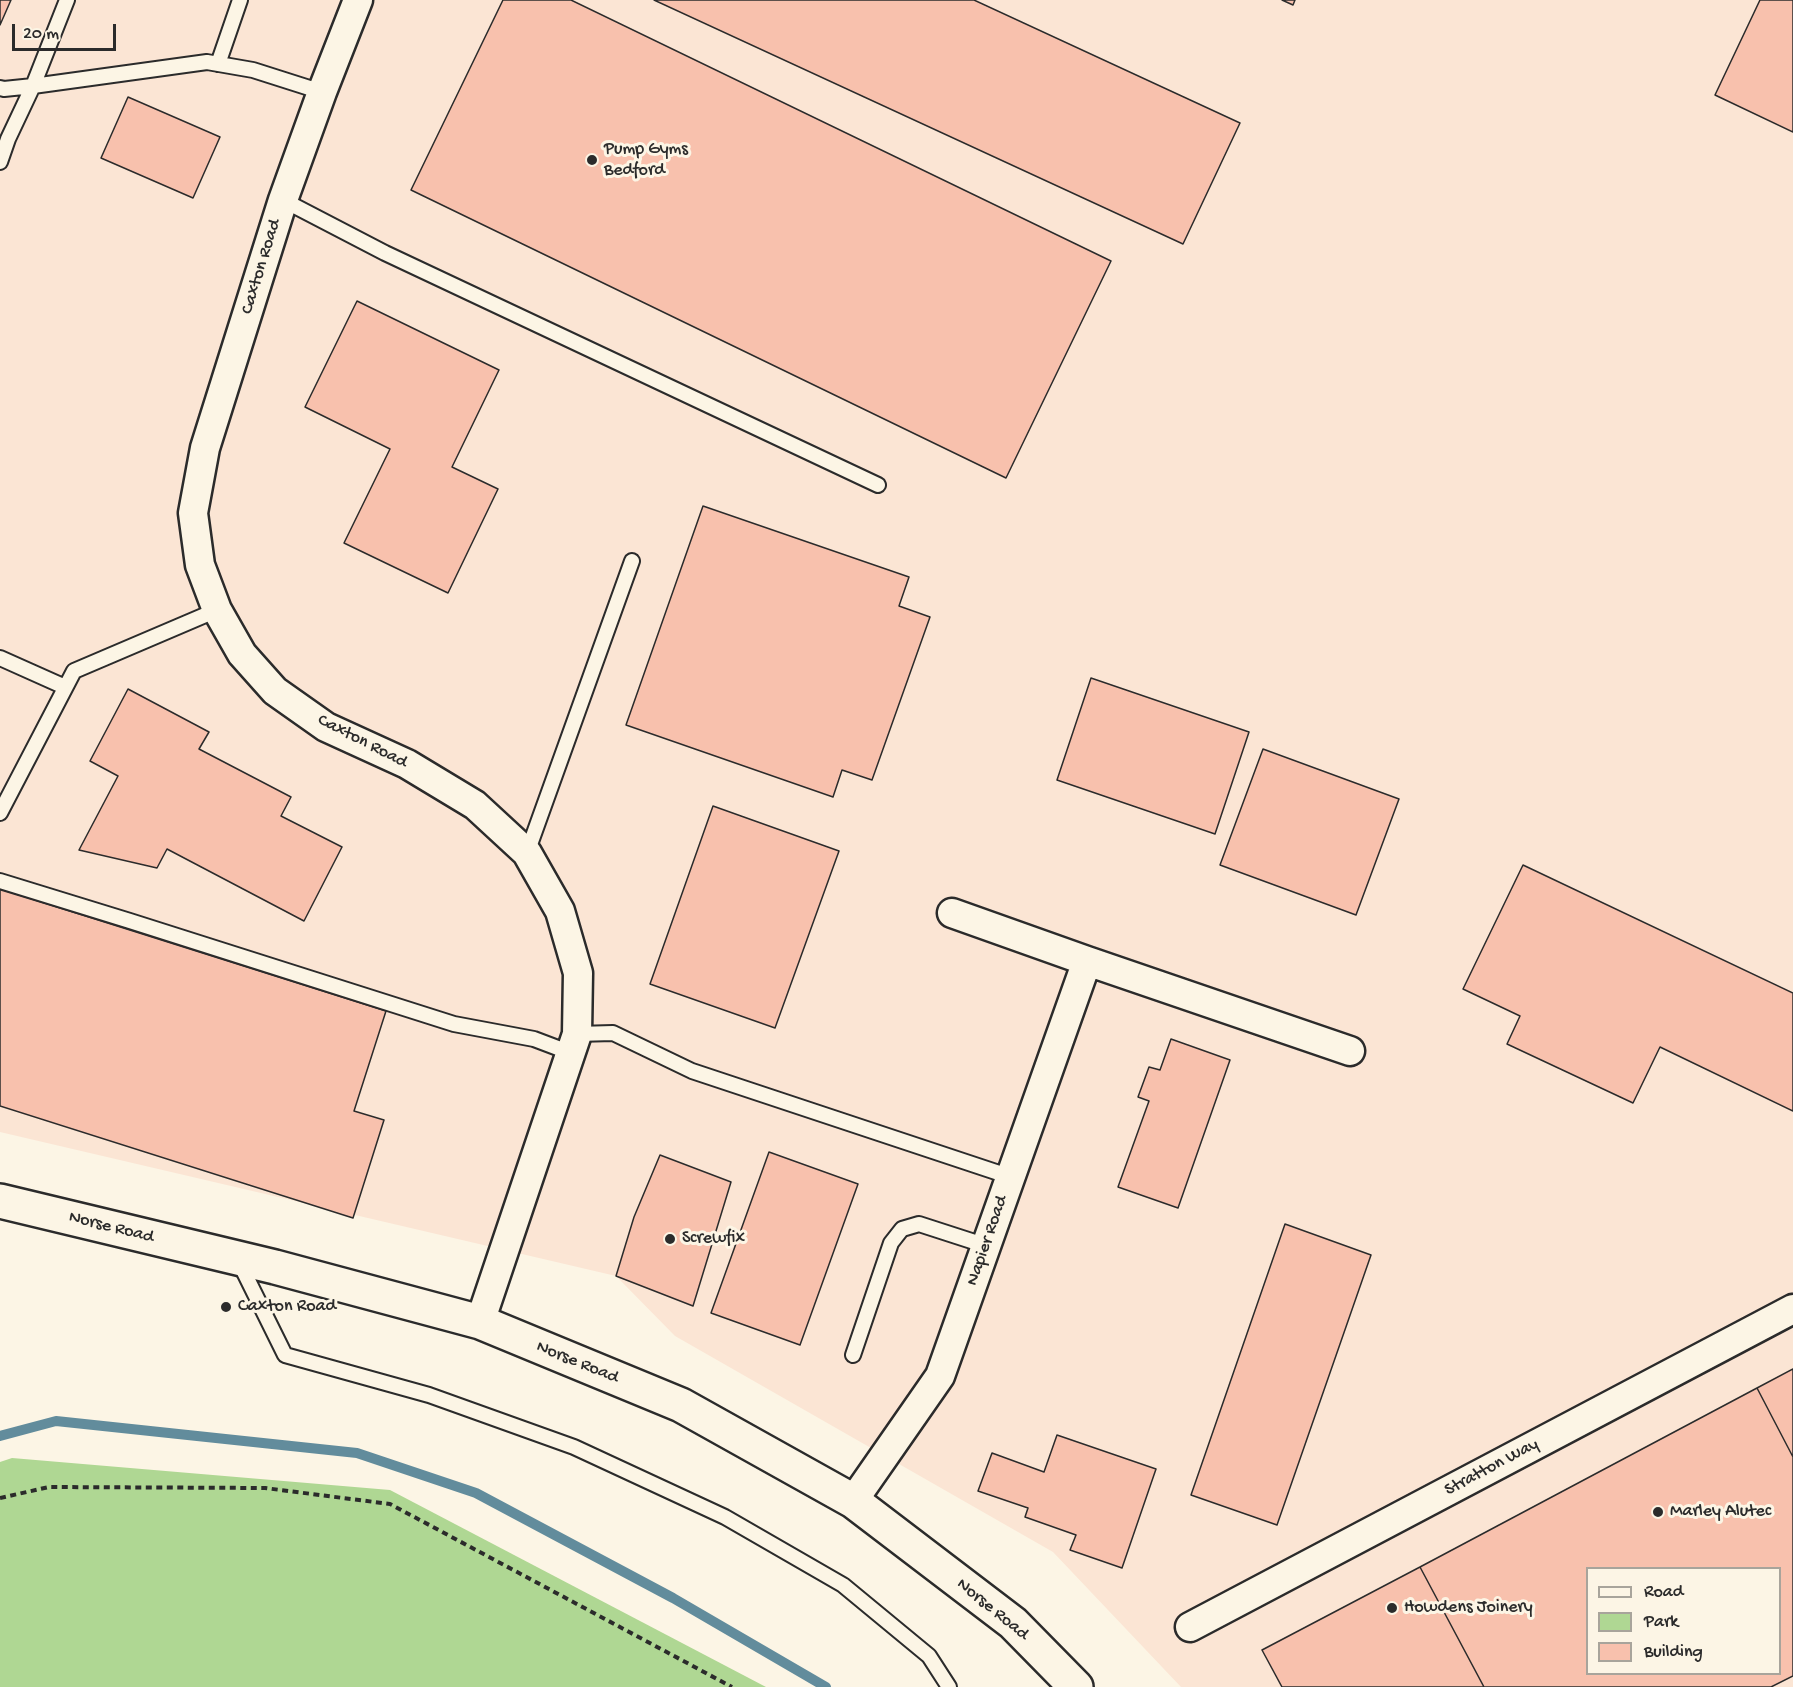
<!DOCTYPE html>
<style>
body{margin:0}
#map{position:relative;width:1793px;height:1687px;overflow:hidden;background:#fcf5e5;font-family:"Gochi Hand",sans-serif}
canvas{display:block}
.legend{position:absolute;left:1586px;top:1567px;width:195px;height:108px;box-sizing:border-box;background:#fcf5e5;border:2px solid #a8a49b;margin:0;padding:8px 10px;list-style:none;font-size:18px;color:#2b2b2b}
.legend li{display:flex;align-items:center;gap:12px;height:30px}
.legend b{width:30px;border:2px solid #a8a49b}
.scale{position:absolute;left:12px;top:24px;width:104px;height:27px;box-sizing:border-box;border:3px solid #2b2b2b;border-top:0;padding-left:8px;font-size:18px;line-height:21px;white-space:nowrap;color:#2b2b2b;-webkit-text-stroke:4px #fcf5e5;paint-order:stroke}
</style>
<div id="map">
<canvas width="1793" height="1687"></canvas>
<ul class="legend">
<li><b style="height:8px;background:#fcf5e5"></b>Road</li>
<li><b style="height:16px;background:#afd793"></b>Park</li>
<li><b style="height:16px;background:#f8c1ad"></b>Building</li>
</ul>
<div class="scale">20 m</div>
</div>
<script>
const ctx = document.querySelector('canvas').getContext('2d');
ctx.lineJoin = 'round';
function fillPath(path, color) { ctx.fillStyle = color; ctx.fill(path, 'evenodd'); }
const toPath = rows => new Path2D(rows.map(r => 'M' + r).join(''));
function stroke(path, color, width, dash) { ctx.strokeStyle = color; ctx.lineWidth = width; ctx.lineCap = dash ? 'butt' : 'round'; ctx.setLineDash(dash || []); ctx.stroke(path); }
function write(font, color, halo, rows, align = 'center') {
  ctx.font = font + ' "Gochi Hand",sans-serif'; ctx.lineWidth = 6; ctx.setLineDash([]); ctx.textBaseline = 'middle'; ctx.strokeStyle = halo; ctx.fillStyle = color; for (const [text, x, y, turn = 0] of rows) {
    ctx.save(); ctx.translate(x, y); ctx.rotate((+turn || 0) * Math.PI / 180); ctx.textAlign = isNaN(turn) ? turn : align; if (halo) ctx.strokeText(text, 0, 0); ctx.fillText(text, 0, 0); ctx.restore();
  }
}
fillPath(toPath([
 [0,0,1793,0,1793,1687,1181,1687,1053,1552,675,1336,616,1276,0,1132],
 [1588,1568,1780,1568,1780,1674,1588,1674]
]), '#fbe5d4');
fillPath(toPath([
 [12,1458,390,1490,766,1687,0,1687,0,1462]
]), '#afd793');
stroke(toPath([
 [0,1436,56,1421,357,1453,476,1493,673,1598,826,1687]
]), '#628c9c', 10);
const building = toPath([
 [0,0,11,0,0,25,0,0],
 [503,0,571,0,1111,261,1006,478,411,190,503,0],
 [654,0,974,0,1240,123,1183,244,654,0],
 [1282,0,1295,0,1293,5,1282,0],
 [1760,0,1793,0,1793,132,1715,95,1760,0],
 [128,97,220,137,193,198,101,158,128,97],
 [357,301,499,370,452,467,498,489,448,593,344,543,390,449,305,407,357,301],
 [703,506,909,577,899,606,930,617,872,780,842,770,833,797,626,725,703,506],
 [1091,678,1249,732,1215,834,1057,780,1091,678],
 [128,689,209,732,199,749,291,797,281,816,342,847,304,921,167,849,157,868,79,850,118,776,90,761,128,689],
 [1263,749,1399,799,1356,915,1220,865,1263,749],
 [713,806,839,851,775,1028,650,984,713,806],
 [1523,865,1793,993,1793,1111,1660,1047,1633,1103,1507,1044,1520,1016,1463,989,1523,865],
 [0,889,386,1011,354,1111,384,1120,353,1218,0,1106,0,889],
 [1171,1039,1230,1060,1178,1208,1118,1187,1149,1101,1138,1097,1149,1067,1160,1070,1171,1039],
 [769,1152,858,1184,800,1345,711,1313,769,1152],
 [660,1155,731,1182,693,1306,616,1276,634,1217,660,1155],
 [1285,1224,1371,1255,1277,1525,1191,1495,1285,1224],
 [1793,1369,1793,1457,1757,1388,1793,1369],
 [1757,1388,1793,1457,1793,1676,1771,1687,1484,1687,1420,1567,1757,1388],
 [1588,1568,1780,1568,1780,1674,1588,1674,1588,1568],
 [1057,1435,1156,1469,1122,1568,1070,1550,1076,1535,1025,1517,1028,1508,978,1491,992,1453,1044,1472,1057,1435],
 [1420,1567,1484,1687,1282,1687,1262,1650,1420,1567]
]);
fillPath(building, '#f8c1ad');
stroke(building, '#2b2b2b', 1.5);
const service = toPath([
 [218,64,240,0],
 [0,88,4,89,33,86,207,62,253,70,322,92],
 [0,162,8,139,33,86,67,0],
 [283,200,385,253,878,485],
 [0,658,65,687],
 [0,813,74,671,217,610],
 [527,853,632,561],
 [0,881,130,921,454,1024,534,1039,571,1053],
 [577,1034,613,1033,692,1071,1011,1177],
 [239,1262,285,1355,429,1395,574,1447,725,1517,843,1585,929,1656,949,1687],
 [853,1355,891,1243,902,1229,919,1224,987,1246]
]);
const minor = toPath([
 [358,0,322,92,283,200,205,448,193,513,200,565,217,610,242,654,275,691,326,727,407,764,475,805,527,853,560,911,578,973,577,1034,480,1322],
 [952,913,1087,961,1350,1051],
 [853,1501,940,1376,1087,961],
 [1190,1627,1793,1309]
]);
const tertiary = toPath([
 [0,1201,275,1267,480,1322,681,1405,853,1501,1013,1623,1076,1687]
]);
stroke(service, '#2b2b2b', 18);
stroke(minor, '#2b2b2b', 33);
stroke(tertiary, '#2b2b2b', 38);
stroke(toPath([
 [0,1498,49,1487,265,1488,390,1504,732,1687]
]), '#2b2b2b', 4, [6, 4.5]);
stroke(service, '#fcf5e5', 14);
stroke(minor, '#fcf5e5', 28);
stroke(tertiary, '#fcf5e5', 33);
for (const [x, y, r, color] of [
 [592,160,6,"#2b2b2b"],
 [670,1239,6,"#2b2b2b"],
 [226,1307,6,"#2b2b2b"],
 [1658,1512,6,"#2b2b2b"],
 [1392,1608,6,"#2b2b2b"]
]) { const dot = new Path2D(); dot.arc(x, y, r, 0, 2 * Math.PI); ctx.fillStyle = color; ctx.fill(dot); stroke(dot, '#fcf5e5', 2); }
write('18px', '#2b2b2b', '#fcf5e5', [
 ["Pump Gyms",604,150],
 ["Bedford",604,171],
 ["Screwfix",682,1239],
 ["Caxton Road",238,1307],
 ["Marley Alutec",1670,1512],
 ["Howdens Joinery",1404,1608]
], 'left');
write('18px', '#2b2b2b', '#fcf5e5', [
 ["Caxton Road",262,267,-73],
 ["Caxton Road",362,742,27],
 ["Norse Road",111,1228,14],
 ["Napier Road",988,1241,-71],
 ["Norse Road",577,1363,22],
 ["Stratton Way",1492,1468,-28],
 ["Norse Road",992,1610,39]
]);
</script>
